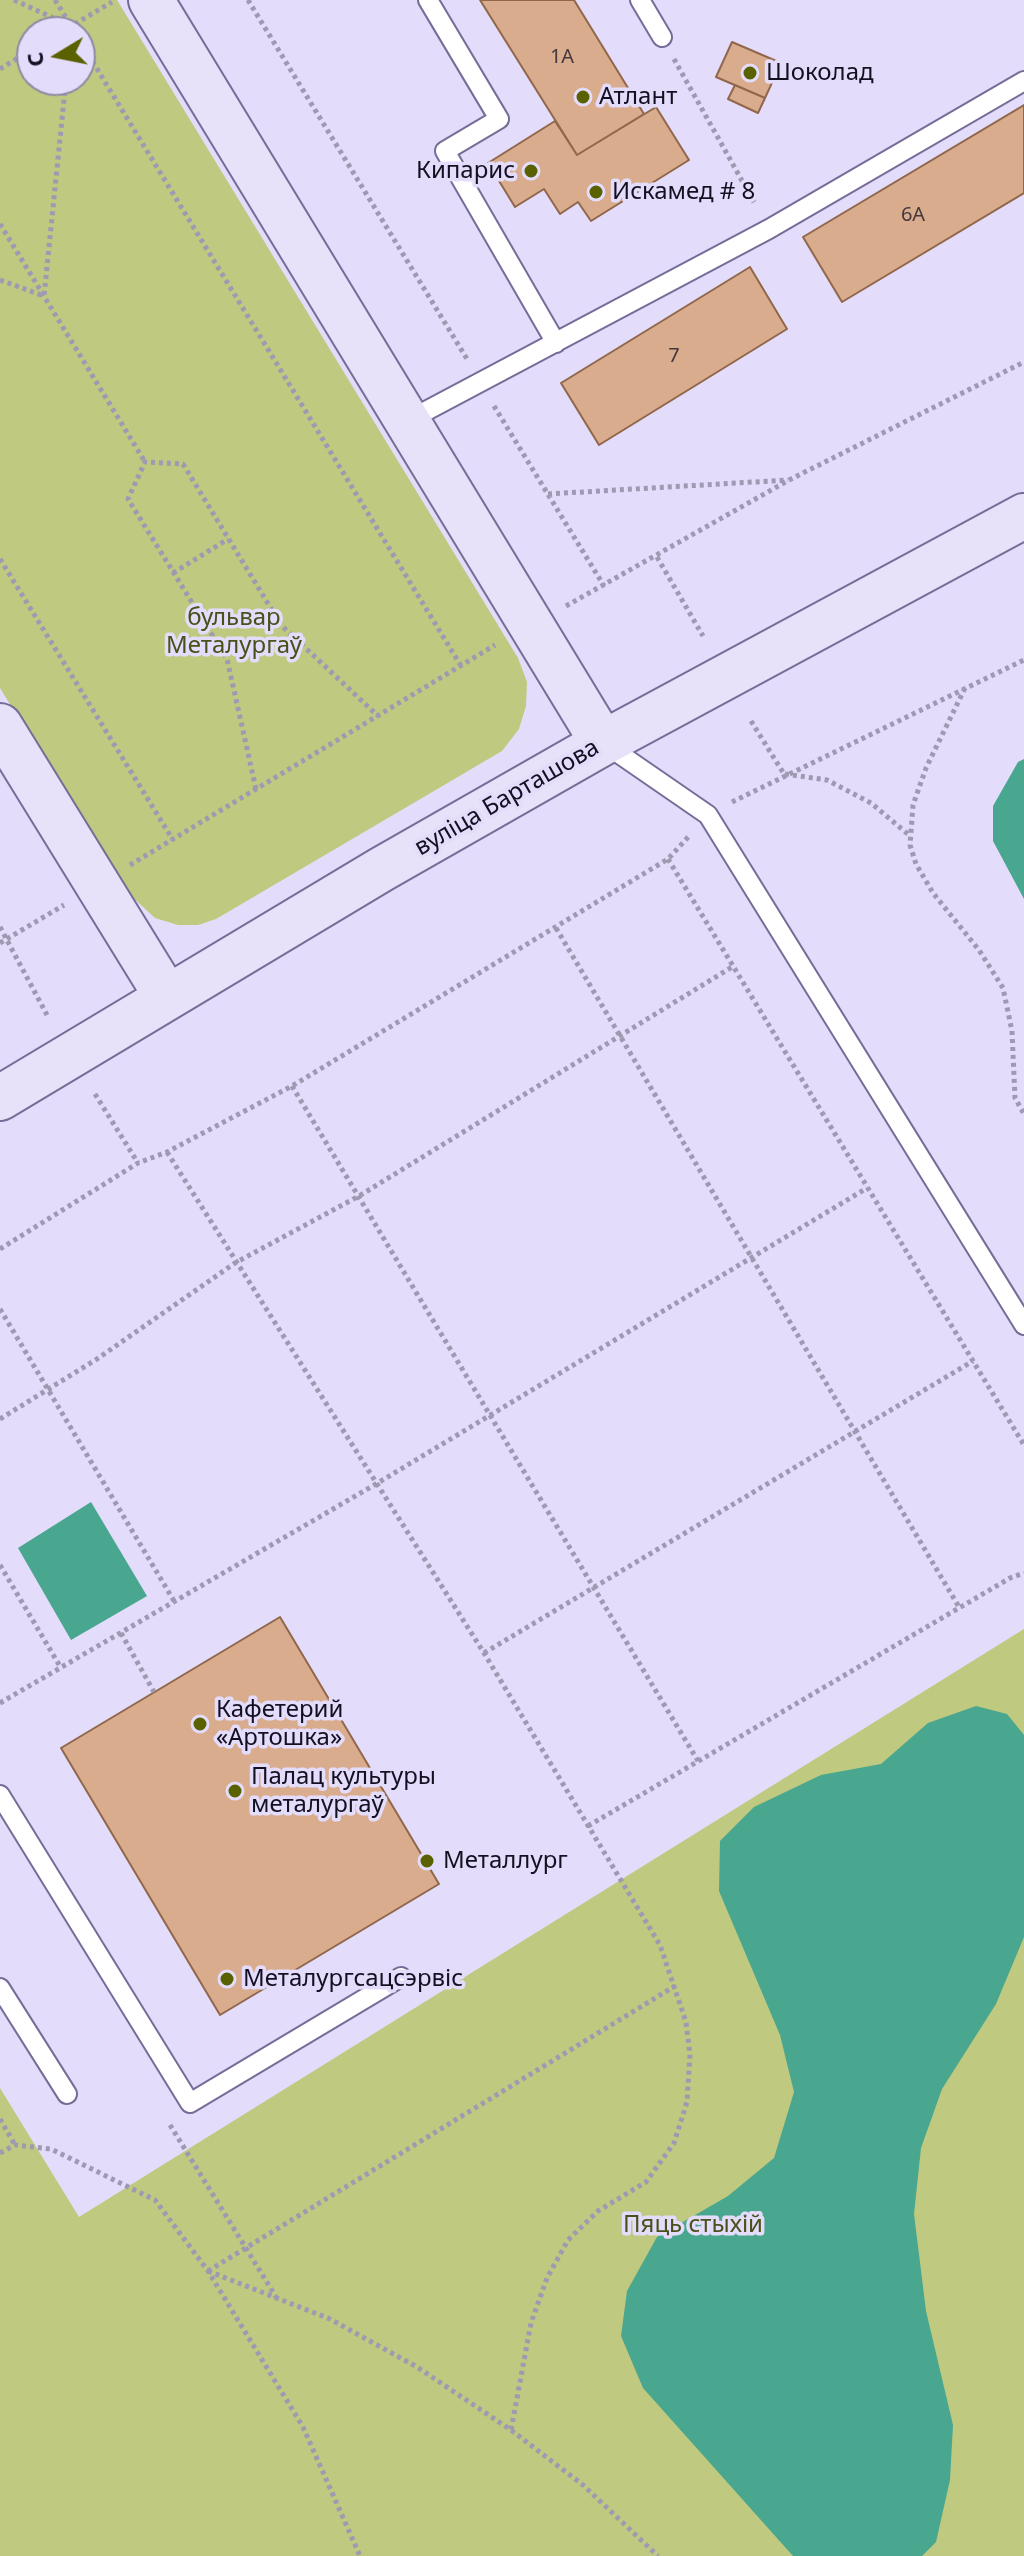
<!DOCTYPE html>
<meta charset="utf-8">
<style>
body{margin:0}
#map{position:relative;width:1024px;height:2556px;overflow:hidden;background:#e3dcfa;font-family:"Noto Sans",sans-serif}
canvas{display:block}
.north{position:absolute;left:16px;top:16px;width:80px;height:80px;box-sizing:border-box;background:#e3dcfa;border:2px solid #908aa3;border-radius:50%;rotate:260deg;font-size:22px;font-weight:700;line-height:32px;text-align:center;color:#141021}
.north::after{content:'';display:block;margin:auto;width:28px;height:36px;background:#596100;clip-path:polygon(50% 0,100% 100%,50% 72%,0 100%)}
</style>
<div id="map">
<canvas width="1024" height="2556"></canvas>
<div class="north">С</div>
</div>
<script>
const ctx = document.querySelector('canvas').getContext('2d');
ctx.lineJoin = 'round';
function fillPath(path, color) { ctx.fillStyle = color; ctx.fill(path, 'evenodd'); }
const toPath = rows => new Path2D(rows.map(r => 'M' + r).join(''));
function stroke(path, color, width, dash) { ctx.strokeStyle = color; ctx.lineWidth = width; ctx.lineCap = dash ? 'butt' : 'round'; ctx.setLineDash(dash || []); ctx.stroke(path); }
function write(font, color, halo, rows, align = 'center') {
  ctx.font = font + ' "Noto Sans",sans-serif'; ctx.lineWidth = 7; ctx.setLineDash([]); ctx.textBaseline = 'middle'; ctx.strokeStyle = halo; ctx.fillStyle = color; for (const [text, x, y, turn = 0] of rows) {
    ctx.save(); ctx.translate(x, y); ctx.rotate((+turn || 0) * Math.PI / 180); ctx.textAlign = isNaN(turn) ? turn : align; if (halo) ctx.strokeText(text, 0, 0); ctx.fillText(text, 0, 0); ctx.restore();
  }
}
fillPath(toPath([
 [0,0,117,0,518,658,527,682,526,706,519,729,502,751,216,919,198,925,178,925,155,918,129,894,113,873,0,688],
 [32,32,80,32,80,80,32,80],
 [1024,1629,1024,2556,0,2556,0,2088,79,2217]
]), '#bfc97f');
fillPath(toPath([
 [1024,759,1024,899,993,841,993,806,1018,762],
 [91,1502,147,1596,71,1640,18,1548],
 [976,1706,1007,1714,1024,1735,1024,1937,996,2004,942,2089,921,2148,914,2214,926,2311,953,2425,950,2480,936,2542,922,2556,793,2556,643,2388,621,2336,627,2291,657,2237,728,2196,774,2158,794,2092,780,2035,719,1891,720,1841,754,1807,821,1775,881,1764,928,1723]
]), '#49a68f');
const building = toPath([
 [480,0,574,0,644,114,577,155,480,0],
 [732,42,781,63,765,98,716,77,732,42],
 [735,85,765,98,758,113,728,99,735,85],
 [1024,105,1024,193,842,302,803,237,1024,105],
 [656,107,689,160,591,221,578,202,560,214,544,189,515,207,488,163,555,121,577,155,656,107],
 [750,267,787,329,599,445,561,383,750,267],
 [280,1617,439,1884,220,2015,61,1748,280,1617]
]);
fillPath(building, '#d9ac8e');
stroke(building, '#91674b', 2);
const service = toPath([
 [428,0,499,119,445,151,556,343],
 [640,0,662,37],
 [409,420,769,229,1024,81],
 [605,744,708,815,1024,1325],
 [0,1795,190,2103,401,1977],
 [0,1988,67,2094]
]);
const secondary = toPath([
 [151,0,603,743],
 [0,726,167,997],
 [0,1098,382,869,603,743,1024,516]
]);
stroke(service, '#776c98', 22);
stroke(secondary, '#776c98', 48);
stroke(toPath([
 [14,0,71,26,70,32],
 [55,0,75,32],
 [248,0,467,359],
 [61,32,112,2],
 [80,41,461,666],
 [674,59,755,204],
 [0,69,32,49],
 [0,224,145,462],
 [0,280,44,296,66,80],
 [494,406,604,586],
 [548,494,788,480],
 [657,557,703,636],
 [0,559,173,840],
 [173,573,228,539],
 [566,606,789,480,1024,362],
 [965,688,926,768,913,805,910,845,916,864,933,893,979,950,1003,988,1012,1031,1015,1098,1024,1114],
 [751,721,784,774],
 [785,774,827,780,871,803,909,835],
 [256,789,227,659,128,499,145,462,183,464,281,625,378,716],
 [732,802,1024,660],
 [668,859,1024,1445],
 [130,865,495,645],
 [0,927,47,1015],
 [556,928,959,1607],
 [0,943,64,905],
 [292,1086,698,1761],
 [95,1094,138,1163],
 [167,1152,484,1653,660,1945,686,2022,690,2055,687,2102,674,2143,646,2182,598,2211,568,2240,547,2278,531,2323,511,2430],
 [0,1249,138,1163,167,1152,292,1086,668,859,690,835],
 [0,1309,174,1601],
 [0,1419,97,1359,235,1263,359,1196,732,967],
 [0,1565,61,1668],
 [121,1633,154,1692],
 [484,1653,973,1361],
 [0,1703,376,1484,867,1188],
 [588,1826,1010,1578,1024,1573],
 [0,2119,15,2145],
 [170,2125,276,2297],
 [0,2153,15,2145,51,2149,155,2200,208,2271,303,2427,360,2556],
 [208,2271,675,1986],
 [208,2271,330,2319,417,2367,511,2430,583,2485,658,2556]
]), '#9f99b2', 5, [4, 4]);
stroke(service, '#fff', 18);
stroke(secondary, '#e7e1f9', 44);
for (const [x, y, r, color] of [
 [750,73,8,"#596100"],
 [583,97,8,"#596100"],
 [531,171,8,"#596100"],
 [596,192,8,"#596100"],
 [200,1724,8,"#596100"],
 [235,1791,8,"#596100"],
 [427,1861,8,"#596100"],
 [227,1979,8,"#596100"]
]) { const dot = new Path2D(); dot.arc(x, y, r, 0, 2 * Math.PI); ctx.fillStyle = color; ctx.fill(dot); stroke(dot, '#e3dcfa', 3); }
write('20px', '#45373c', null, [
 ["1А",562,57],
 ["6А",913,215],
 ["7",674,356]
]);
write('24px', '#141021', '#e3dcfa', [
 ["Шоколад",766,73],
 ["Атлант",599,97],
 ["Кипарис",515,171,"right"],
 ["Искамед # 8",612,192],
 ["Кафетерий",216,1710],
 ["«Артошка»",216,1738],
 ["Палац культуры",251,1777],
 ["металургаў",251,1805],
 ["Металлург",443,1861],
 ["Металургсацсэрвіс",243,1979]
], 'left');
write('24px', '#4a501a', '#e3dcfa', [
 ["бульвар",234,618],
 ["Металургаў",234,646],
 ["Пяць стыхій",693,2225]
]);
write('24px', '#141021', '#e3dcfa', [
 ["вуліца Барташова",507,798,-30]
]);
</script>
